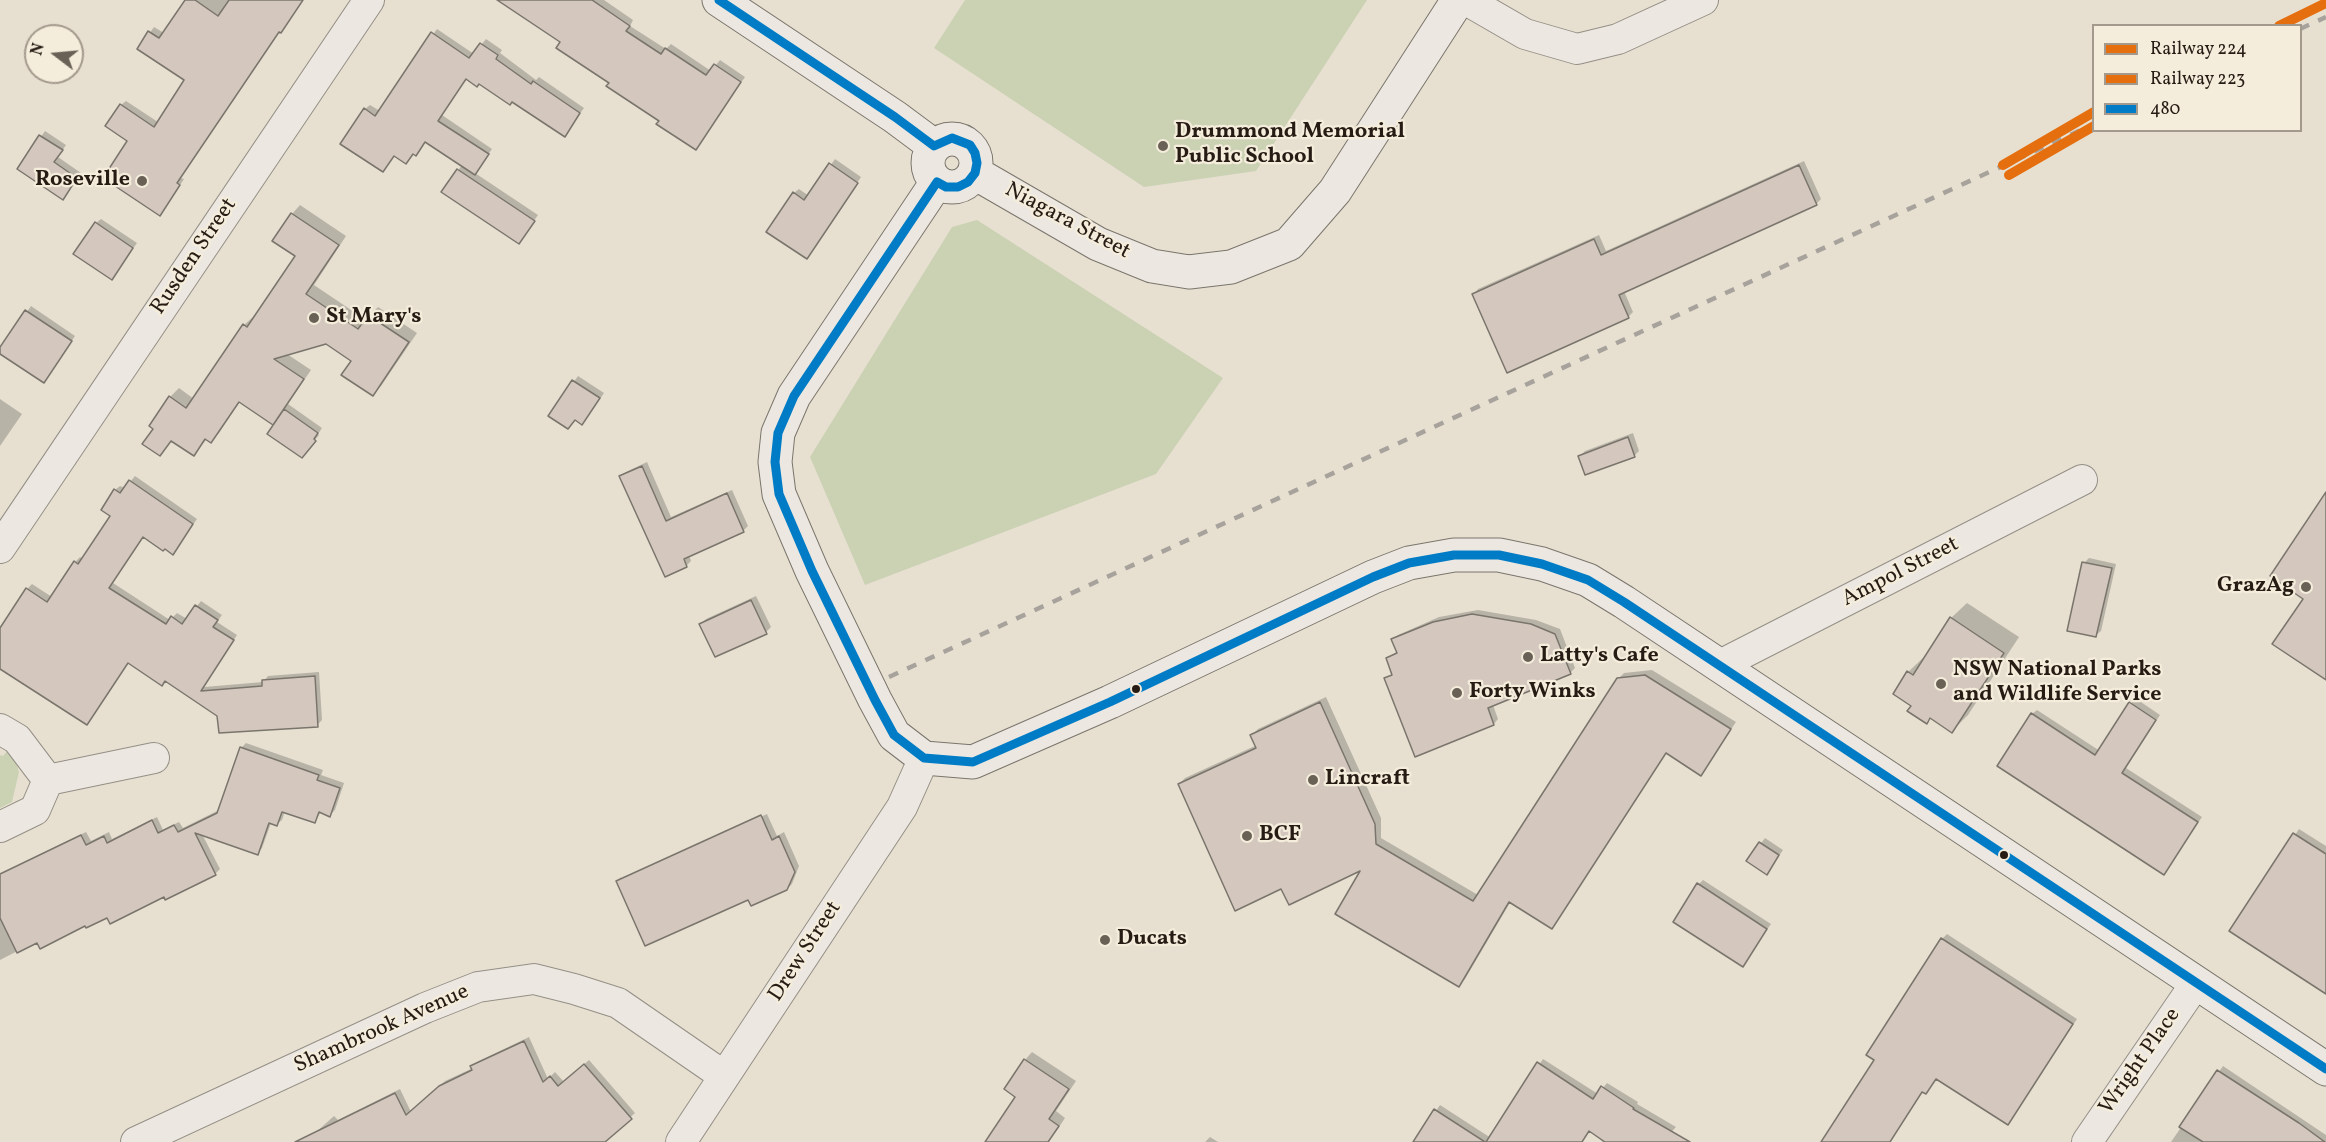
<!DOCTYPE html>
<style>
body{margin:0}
#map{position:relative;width:2326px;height:1142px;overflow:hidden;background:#e7e0d1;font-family:Vollkorn,serif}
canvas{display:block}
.legend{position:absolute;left:2092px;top:24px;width:210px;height:108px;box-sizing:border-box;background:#f5eddc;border:2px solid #a3998c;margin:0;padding:8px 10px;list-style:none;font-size:18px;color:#271c14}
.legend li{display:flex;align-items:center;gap:12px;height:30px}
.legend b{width:30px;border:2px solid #a3998c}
.north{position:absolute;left:24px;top:24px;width:60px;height:60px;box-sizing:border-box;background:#f5eddc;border:2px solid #a3998c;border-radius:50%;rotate:286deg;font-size:16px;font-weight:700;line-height:24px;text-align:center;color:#271c14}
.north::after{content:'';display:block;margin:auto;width:21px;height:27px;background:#6a6156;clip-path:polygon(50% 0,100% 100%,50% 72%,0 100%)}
</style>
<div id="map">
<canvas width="2326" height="1142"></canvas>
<ul class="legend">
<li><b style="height:8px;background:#e56e0f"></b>Railway 224</li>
<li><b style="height:8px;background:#e56e0f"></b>Railway 223</li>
<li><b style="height:8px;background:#007cc6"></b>480</li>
</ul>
<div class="north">N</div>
</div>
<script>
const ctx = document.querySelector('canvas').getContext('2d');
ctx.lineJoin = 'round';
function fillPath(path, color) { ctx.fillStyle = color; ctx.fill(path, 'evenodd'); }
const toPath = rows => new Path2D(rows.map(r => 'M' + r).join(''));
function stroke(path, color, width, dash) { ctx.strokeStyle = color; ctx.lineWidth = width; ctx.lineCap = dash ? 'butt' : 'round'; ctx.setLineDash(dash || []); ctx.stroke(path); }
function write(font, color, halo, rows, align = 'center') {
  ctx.font = font + ' Vollkorn,serif'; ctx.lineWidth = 4.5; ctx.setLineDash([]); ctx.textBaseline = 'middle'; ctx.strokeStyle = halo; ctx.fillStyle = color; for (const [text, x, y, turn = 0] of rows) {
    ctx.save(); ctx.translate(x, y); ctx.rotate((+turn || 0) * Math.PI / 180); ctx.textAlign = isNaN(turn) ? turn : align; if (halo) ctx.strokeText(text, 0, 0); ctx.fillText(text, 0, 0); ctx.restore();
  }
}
fillPath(toPath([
 [965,0,1367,0,1256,171,1144,187,934,48],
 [977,220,1223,378,1156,474,865,585,810,457,952,227],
 [11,746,19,772,12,802,0,808,0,755,3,756]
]), '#cbd1b3');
fillPath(toPath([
 [186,0,303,0,280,30,181,178,184,179,164,209,129,141,121,105,126,101,158,122,186,80,139,48,154,27,164,33],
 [499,0,604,0,633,20,630,26,666,49,671,44,711,71,720,60,745,77,700,143,661,120,562,41],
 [437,29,474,54,486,39,502,50,500,53,536,80,539,77,584,108,564,135,512,100,467,78,442,115,492,149,475,173,538,215,519,242,443,191,462,165,426,141,406,162,365,109,370,105,380,111],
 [45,131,66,145,58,157,81,173,63,198,19,168],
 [835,159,861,177,811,252,794,193,799,189,809,196],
 [1804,161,1821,199,1816,204,1624,291,1633,312,1628,317,1508,371,1474,294,1478,289,1599,235,1606,251],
 [300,205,346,236,314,285,366,320,378,307,417,333,381,386,372,394,353,361,326,343,287,354,311,370,288,404,322,428,318,434,319,435,306,451,278,418,240,401,219,433,210,441,207,439,194,454,172,440,160,454,155,428,151,426,170,397,179,388,194,399,244,325,253,317,255,318,297,256,292,214],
 [101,219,137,243,116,273,96,223],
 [31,306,75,336,44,381,0,352],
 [578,376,604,393,587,418,582,423,576,419,550,415],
 [0,399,22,414,0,446],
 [1633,433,1639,451,1634,456,1580,456,1585,451],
 [647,462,671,517,732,490,748,526,744,530,689,555,691,561,686,566,621,476,626,472],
 [135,476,197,519,177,548,144,536,113,583,170,620,177,613,187,619,201,601,222,615,217,622,237,635,204,687,263,682,268,676,319,672,322,720,317,725,219,715,166,680,129,662,87,723,0,667,0,630,27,589,32,584,52,597,75,562,80,557,83,559,112,516,115,490,120,486,125,488],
 [2089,558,2116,564,2101,631,2096,635,2084,563],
 [756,596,771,627,766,632,701,624,706,619],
 [1967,603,2019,637,1968,715,1952,731,1931,717,1926,722,1908,672,1924,657,1926,658,1951,618],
 [1478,610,1536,620,1560,629,1575,668,1570,673,1493,705,1498,719,1494,724,1385,679,1393,673,1387,658,1398,651,1393,639,1398,635,1439,617],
 [1652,670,1736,722,1701,774,1667,752,1557,921,1551,927,1511,901,1465,979,1459,985,1363,868,1282,887,1179,784,1185,778,1257,745,1252,735,1258,729,1326,697,1381,818,1381,838,1478,895,1618,679,1624,673],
 [2135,698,2160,715,2126,768,2202,817,2164,873,2032,714,2037,710,2100,751],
 [246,743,323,770,321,775,344,783,335,810,330,815,321,812,315,821,285,811,282,820,277,824,271,823,262,848,258,853,202,834,220,869,215,874,164,895,37,941,0,960,0,873,86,832,91,841,109,832,112,839,157,817,163,830,179,822,183,828,219,810,241,748],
 [767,814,777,836,784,832,799,866,792,884,787,889,749,898,618,881,621,877,621,880],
 [2299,829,2326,846,2326,993,2231,931],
 [1765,838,1783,850,1767,873,1748,861],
 [1703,880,1771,924,1742,965,1699,884],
 [1947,934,2077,1019,2008,1123,1937,1078,1926,1092,1923,1091,1890,1142,1822,1142,1876,1060,1942,939],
 [529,1037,548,1079,555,1072,564,1082,589,1060,635,1113,603,1142,305,1142,334,1116,338,1120,400,1089,411,1112,445,1081,473,1068,472,1067,477,1062],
 [1032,1052,1076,1081,1056,1111,1065,1118,1049,1142,987,1142,1017,1096,1025,1060],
 [1543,1059,1598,1094,1607,1083,1638,1102,1637,1104,1676,1127,1662,1142,1603,1142,1590,1129,1582,1142,1415,1142,1440,1105,1491,1138],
 [2223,1066,2326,1135,2326,1142,2171,1142],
 [1210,1137,1218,1142,1205,1142]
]), '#0003');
const building = toPath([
 [185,0,195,0,218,16,229,0,303,0,281,33,279,32,177,183,180,185,160,216,103,178,127,141,105,126,120,104,154,127,184,80,137,49,148,31,159,38,185,0],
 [497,0,592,0,630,26,626,31,661,54,665,48,706,75,714,64,741,82,696,150,656,124,659,121,606,86,609,83,556,48,560,42,497,0],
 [431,32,469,58,480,43,498,55,496,59,531,84,533,81,580,113,565,137,512,102,510,105,479,84,477,87,466,79,438,121,489,154,475,175,425,142,416,156,413,154,406,164,394,156,383,172,340,144,364,108,375,116,431,32],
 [39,135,63,150,54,162,77,178,63,200,17,169,39,135],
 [829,163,858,183,807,259,766,232,793,192,804,200,829,163],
 [1799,165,1817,205,1619,295,1629,318,1507,373,1472,294,1594,239,1601,255,1799,165],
 [457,169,535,221,519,244,441,192,457,169],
 [291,213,339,245,306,294,358,329,368,315,409,342,373,396,341,375,351,361,326,344,274,359,304,379,273,425,239,402,211,443,205,439,194,456,171,441,160,456,142,444,153,429,149,426,169,396,186,408,243,324,247,327,295,256,272,241,291,213],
 [95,222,133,248,112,280,73,254,95,222],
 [25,310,72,341,44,383,0,354,0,347,25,310],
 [572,380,600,398,582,425,575,420,568,429,548,416,572,380],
 [284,409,318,433,314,439,316,441,302,458,267,434,284,409],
 [1628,437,1635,457,1585,475,1578,456,1628,437],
 [642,466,666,521,727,493,744,532,684,559,687,567,665,577,619,476,642,466],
 [129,480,193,524,173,555,165,549,163,551,143,537,109,588,166,624,171,616,182,624,195,605,218,620,213,627,234,640,201,691,262,686,262,680,315,676,318,727,219,733,217,716,165,681,162,686,128,663,87,725,0,669,0,628,26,588,47,602,74,561,78,564,110,516,101,510,114,489,120,493,129,480],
 [2326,492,2326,680,2272,644,2303,599,2270,576,2326,492],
 [2082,562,2112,568,2096,637,2067,631,2082,562],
 [751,600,767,634,715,657,699,624,751,600],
 [1472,614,1531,624,1555,634,1571,674,1488,708,1494,725,1415,757,1384,678,1392,675,1386,658,1397,653,1391,639,1433,622,1472,614],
 [1950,617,2004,653,1952,733,1930,718,1927,724,1907,711,1911,706,1893,694,1907,671,1913,675,1950,617],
 [1645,675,1731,729,1701,776,1666,753,1552,929,1509,902,1459,987,1335,914,1360,871,1289,905,1281,889,1235,911,1178,784,1256,748,1250,735,1320,702,1375,824,1376,844,1473,901,1617,678,1645,675],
 [2129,702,2156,720,2122,773,2198,822,2164,875,1997,766,2031,713,2095,755,2129,702],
 [240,747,319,775,317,780,340,788,330,817,319,812,315,823,282,812,277,826,269,823,258,855,195,833,216,875,165,900,164,897,110,924,107,918,86,928,85,926,40,949,37,943,17,953,0,918,0,874,81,835,86,845,104,836,107,843,152,820,158,833,174,825,178,832,217,813,240,747],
 [761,815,772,840,779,836,795,872,787,890,751,906,748,900,645,946,616,881,761,815],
 [2293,833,2326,854,2326,994,2229,931,2293,833],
 [1759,842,1779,855,1767,875,1746,861,1759,842],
 [1697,883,1767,929,1743,967,1673,922,1697,883],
 [1941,938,2073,1024,2008,1125,1936,1079,1926,1094,1922,1092,1890,1142,1821,1142,1874,1060,1866,1055,1941,938],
 [524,1041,543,1082,550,1076,558,1086,584,1064,632,1119,605,1142,295,1142,395,1093,406,1115,439,1086,472,1070,470,1066,524,1041],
 [1024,1059,1069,1089,1049,1119,1059,1126,1048,1142,985,1142,1015,1097,1004,1089,1024,1059],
 [1537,1062,1593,1099,1601,1086,1634,1108,1633,1109,1690,1142,1605,1142,1589,1131,1582,1142,1486,1142,1537,1062],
 [2217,1070,2299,1123,2325,1142,2203,1142,2179,1127,2217,1070],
 [1434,1109,1485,1142,1413,1142,1434,1109]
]);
fillPath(building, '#d4c8be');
stroke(building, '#7a756c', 1.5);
const street = toPath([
 [1466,0,1525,34,1577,49,1618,39,1703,0],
 [0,548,369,0],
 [1720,665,2082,480],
 [0,729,17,739,48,780],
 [48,780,154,758],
 [0,827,35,810,48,780],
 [136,1142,425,1008,478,987,534,979,574,989,618,1003,724,1076],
 [681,1142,902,807,924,758],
 [2087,1142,2196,983]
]);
const secondary = toPath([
 [719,0,895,117,934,146],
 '928 163a24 24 0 1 1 48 0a24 24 0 1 1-48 0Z',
 [975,173,1098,244,1152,266,1189,272,1231,267,1289,244,1335,191,1458,0],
 [937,182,794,396,778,433,775,462,779,494,812,571,875,700,894,735,924,758,973,762,1110,702,1373,577,1409,563,1454,555,1499,555,1542,564,1588,580,1624,602,2326,1069]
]);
stroke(street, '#948f86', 32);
stroke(secondary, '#7a756c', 35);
stroke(street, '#ece8e1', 30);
stroke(secondary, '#ece8e1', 33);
stroke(toPath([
 [2300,29,2326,17],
 [889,677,2094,124]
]), '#a7a39c', 4.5, [10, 10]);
stroke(toPath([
 [719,0,895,117,934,146,952,138,970,145,975,153,977,163,975,173,968,182,958,187,946,187,937,182,794,396,778,433,775,462,779,494,812,571,875,700,894,735,924,758,973,762,1110,702,1373,577,1409,563,1454,555,1499,555,1542,564,1588,580,1624,602,2326,1069]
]), '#007cc6', 9);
stroke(toPath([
 [2279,26,2326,3],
 [2003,165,2094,112]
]), '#e56e0f', 10);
stroke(toPath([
 [2009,175,2094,126]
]), '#e56e0f', 10);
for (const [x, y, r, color] of [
 [1163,146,6,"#6a6156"],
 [142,181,6,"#6a6156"],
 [314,318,6,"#6a6156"],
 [2306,587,6,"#6a6156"],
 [1528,657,6,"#6a6156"],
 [1941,684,6,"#6a6156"],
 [1136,689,5,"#271c14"],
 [1457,693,6,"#6a6156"],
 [1313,780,6,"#6a6156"],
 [1247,836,6,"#6a6156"],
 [2004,855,5,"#271c14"],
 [1105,940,6,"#6a6156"]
]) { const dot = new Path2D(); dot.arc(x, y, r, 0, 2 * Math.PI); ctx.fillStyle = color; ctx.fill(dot); stroke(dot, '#f5eddc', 2); }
write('bold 22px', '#271c14', '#f5eddc', [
 ["Drummond Memorial",1175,133],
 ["Public School",1175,158],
 ["Roseville",130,181,"right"],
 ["St Mary's",326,318],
 ["GrazAg",2294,587,"right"],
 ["Latty's Cafe",1540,657],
 ["NSW National Parks",1953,671],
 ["and Wildlife Service",1953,696],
 ["Forty Winks",1469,693],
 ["Lincraft",1325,780],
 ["BCF",1259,836],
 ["Ducats",1117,940]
], 'left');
write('22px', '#271c14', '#f5eddc', [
 ["Niagara Street",1067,222,28],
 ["Rusden Street",195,257,-56],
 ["Ampol Street",1901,573,-27],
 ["Drew Street",806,952,-57],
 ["Shambrook Avenue",382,1030,-24],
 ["Wright Place",2141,1062,-55]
]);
</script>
